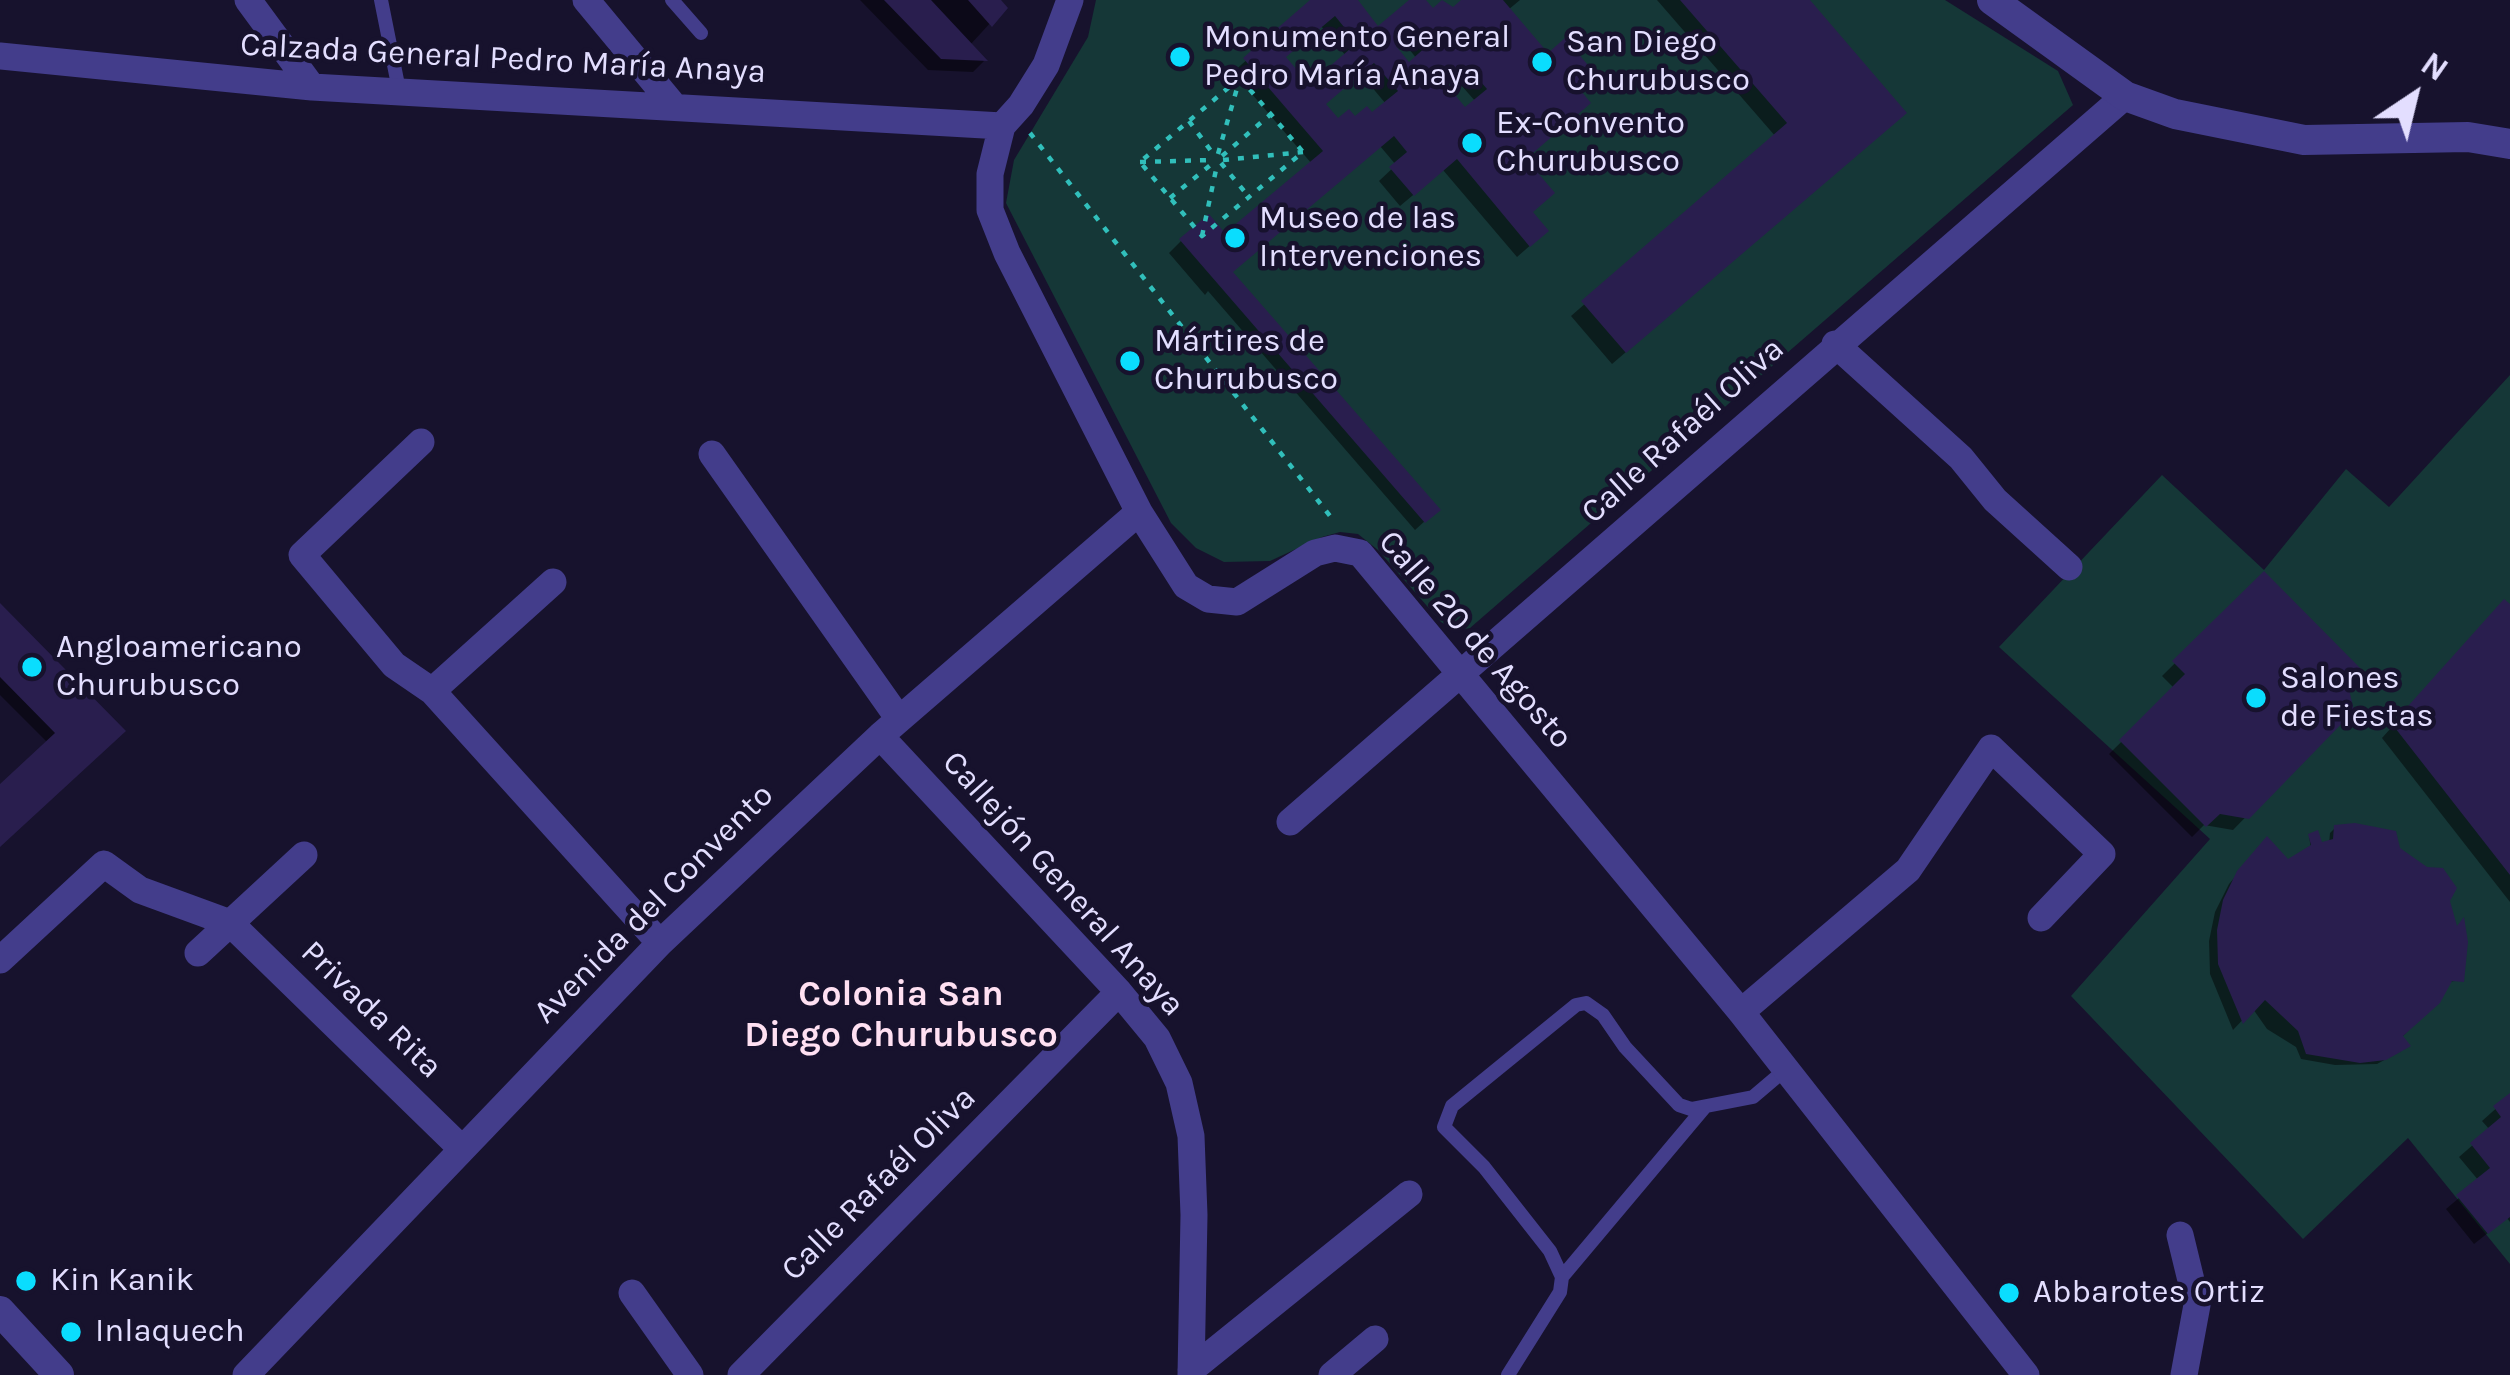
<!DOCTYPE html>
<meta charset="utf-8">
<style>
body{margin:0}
#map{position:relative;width:2510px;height:1375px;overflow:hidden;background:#17122d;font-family:Karla,sans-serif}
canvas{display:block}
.north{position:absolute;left:2354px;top:36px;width:120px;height:120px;-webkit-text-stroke:9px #17122d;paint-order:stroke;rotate:35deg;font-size:33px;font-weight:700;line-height:48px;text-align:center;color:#e3deff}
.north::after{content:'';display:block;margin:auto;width:42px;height:54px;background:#e3deff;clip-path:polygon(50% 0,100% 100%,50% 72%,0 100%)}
</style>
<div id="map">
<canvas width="2510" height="1375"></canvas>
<div class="north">N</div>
</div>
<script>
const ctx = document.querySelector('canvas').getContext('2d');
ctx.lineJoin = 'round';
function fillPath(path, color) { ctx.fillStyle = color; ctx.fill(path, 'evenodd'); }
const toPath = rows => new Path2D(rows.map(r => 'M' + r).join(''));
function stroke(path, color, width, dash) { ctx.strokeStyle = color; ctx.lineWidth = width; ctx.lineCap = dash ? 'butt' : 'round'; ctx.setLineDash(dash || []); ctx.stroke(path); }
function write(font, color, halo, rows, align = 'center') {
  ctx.font = font + ' Karla,sans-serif'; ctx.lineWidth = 9; ctx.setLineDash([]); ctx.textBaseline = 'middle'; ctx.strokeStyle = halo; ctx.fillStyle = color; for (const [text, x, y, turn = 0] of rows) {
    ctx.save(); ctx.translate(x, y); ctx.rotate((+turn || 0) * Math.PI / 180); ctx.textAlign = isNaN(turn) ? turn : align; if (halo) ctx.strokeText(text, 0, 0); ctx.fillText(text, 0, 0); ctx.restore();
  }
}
fillPath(toPath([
 [1096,0,1945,0,2058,71,2073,105,1470,628,1455,631,1441,622,1378,550,1358,534,1340,532,1322,537,1270,561,1224,562,1196,548,1171,523,1006,203,1014,160,1088,37],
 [2510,375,2510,1264,2408,1138,2303,1239,2071,996,2210,839,1999,647,2162,475,2264,570,2346,469,2389,507]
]), '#153737');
fillPath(toPath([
 [860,0,997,0,1004,8,970,45,984,61,973,72,928,70],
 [1315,0,1354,0,1378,30,1413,0,1422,0,1433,12,1453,11,1466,0,1520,0,1508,10,1572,86,1522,159,1533,243,1517,257,1443,170,1400,206,1379,181,1396,165,1380,146,1230,273,1437,510,1415,530,1208,291,1205,295,1169,253,1181,241,1225,237,1312,164,1233,72],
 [1321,26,1346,56,1309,88,1283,58],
 [1401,39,1417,59,1408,66,1392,47],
 [1360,73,1386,104,1372,116,1337,122,1323,105],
 [1453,76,1476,102,1465,111,1443,85],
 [1657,0,1806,0,1891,125,1612,364,1571,316,1776,137],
 [2264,575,2345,684,2350,710,2233,830,2204,825,2192,837,2109,754,2175,689,2162,676],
 [0,607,122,731,0,844,0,788,48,743,0,695],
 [2510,608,2510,902,2382,738,2492,615],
 [2336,827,2397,850,2447,901,2461,980,2448,982,2438,1001,2401,1038,2401,1051,2377,1064,2335,1065,2301,1059,2296,1047,2267,1029,2253,1009,2233,1030,2210,974,2209,941,2215,912,2229,884,2259,849,2268,877,2311,849,2309,836,2316,834,2312,848,2329,844,2330,833],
 [2510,1096,2510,1222,2507,1218,2474,1244,2446,1209,2479,1181,2459,1157,2490,1130,2482,1121]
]), '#0007');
fillPath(toPath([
 [884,0,931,0,988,61,941,59],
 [968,0,1001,0,1008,8,992,27],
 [1310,0,1358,0,1378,26,1409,0,1426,0,1433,8,1442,0,1453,7,1461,0,1503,0,1548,53,1565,38,1593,71,1576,85,1591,103,1526,159,1555,193,1533,212,1549,231,1530,247,1457,159,1414,196,1389,167,1407,152,1394,136,1233,272,1441,510,1425,523,1179,239,1209,214,1225,233,1323,151,1243,58],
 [1335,16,1357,43,1309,84,1286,57],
 [1415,29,1428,45,1409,62,1396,46],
 [1374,63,1398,91,1372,112,1367,106,1355,116,1349,109,1338,118,1326,104],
 [1467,66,1487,89,1465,107,1446,84],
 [1680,0,1810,0,1907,113,1626,353,1581,301,1787,123],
 [2264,571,2363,671,2348,685,2354,711,2249,819,2220,814,2206,827,2119,740,2185,674,2172,661],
 [2504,599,2510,604,2510,875,2392,724],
 [0,603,126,731,0,847,0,784,55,733,0,677],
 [2355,823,2396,831,2400,848,2427,867,2443,868,2457,888,2450,901,2457,926,2464,917,2468,942,2464,982,2452,981,2440,1003,2403,1036,2411,1046,2386,1060,2360,1063,2306,1054,2298,1031,2265,1000,2243,1024,2218,964,2217,930,2223,900,2237,871,2267,836,2288,859,2311,845,2308,834,2318,830,2322,842,2333,839,2334,825],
 [2510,1093,2510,1217,2488,1234,2456,1195,2490,1168,2470,1143,2501,1117,2493,1106]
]), '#291e4e');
stroke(toPath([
 [1240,78,1303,152,1202,236,1140,162,1240,78],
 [1189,121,1214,155],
 [1030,133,1334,521],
 [1218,154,1240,78],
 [1222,156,1271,114],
 [1223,160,1303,152],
 [1140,162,1212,160],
 [1221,163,1249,197],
 [1170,198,1213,163],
 [1202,236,1217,165]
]), '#31bfbb', 4.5, [6, 9]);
stroke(toPath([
 [381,0,399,90],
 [672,0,701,33],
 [1562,1277,1704,1108],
 [1508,1375,1560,1292,1562,1277,1550,1251,1484,1167,1444,1127,1452,1106,1576,1005,1586,1003,1603,1015,1625,1047,1679,1105,1691,1109,1753,1097,1786,1069]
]), '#433d8b', 14);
stroke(toPath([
 [248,0,312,87],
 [586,0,674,106],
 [1070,0,1046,65,1021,105,1002,126,990,174,990,210,1007,253,1139,512,1186,586,1208,599,1237,602,1315,553,1335,548,1360,553,1741,1012,2026,1375],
 [0,56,312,87,1002,126],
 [1835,344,1961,458,1995,500,2069,567],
 [421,442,302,555,394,665,432,691,660,943],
 [712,454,899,719],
 [432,691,553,582],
 [880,736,1119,992,1157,1038,1179,1083,1191,1136,1194,1215,1191,1375],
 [1290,822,2125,96],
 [198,953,304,855],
 [0,960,104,864,140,890,230,923,462,1149],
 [1741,1012,1908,870,1991,748,2102,854,2041,918],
 [2180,1235,2197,1305,2184,1375],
 [632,1293,690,1375],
 [1191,1370,1409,1194],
 [246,1375,660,943,880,736,1139,512],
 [741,1375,1119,992],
 [1332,1375,1375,1339]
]), '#433d8b', 27);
stroke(toPath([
 [1992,0,2125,96,2175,114,2304,140,2468,137,2510,144],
 [0,1311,59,1375]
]), '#433d8b', 30);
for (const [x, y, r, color] of [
 [1180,57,12,"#0addfe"],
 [1542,62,12,"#0addfe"],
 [1472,143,12,"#0addfe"],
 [1235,238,12,"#0addfe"],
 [1130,361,12,"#0addfe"],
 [32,667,12,"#0addfe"],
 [2256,698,12,"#0addfe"],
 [26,1281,12,"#0addfe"],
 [2009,1293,12,"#0addfe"],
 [71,1332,12,"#0addfe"]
]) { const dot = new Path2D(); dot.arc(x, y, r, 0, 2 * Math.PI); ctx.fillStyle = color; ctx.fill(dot); stroke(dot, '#17122d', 4.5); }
write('33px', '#e3deff', '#17122d', [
 ["Monumento General",1204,38],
 ["Pedro María Anaya",1204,76],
 ["San Diego",1566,43],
 ["Churubusco",1566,81],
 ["Ex-Convento",1496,124],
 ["Churubusco",1496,162],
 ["Museo de las",1259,219],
 ["Intervenciones",1259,257],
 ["Mártires de",1154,342],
 ["Churubusco",1154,380],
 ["Angloamericano",56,648],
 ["Churubusco",56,686],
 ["Salones",2280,679],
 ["de Fiestas",2280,717],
 ["Kin Kanik",50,1281],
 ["Abbarotes Ortiz",2033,1293],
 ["Inlaquech",95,1332]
], 'left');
write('33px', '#e3deff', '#17122d', [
 ["Calzada General Pedro María Anaya",503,59,3],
 ["Calle Rafaél Oliva",1683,431,-42],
 ["Calle 20 de Agosto",1475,640,49],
 ["Callejón General Anaya",1063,884,48],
 ["Avenida del Convento",654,904,-45],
 ["Privada Rita",371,1010,44],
 ["Calle Rafaél Oliva",879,1184,-45]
]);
write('bold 36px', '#ffe0f2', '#17122d', [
 ["Colonia San",901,995],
 ["Diego Churubusco",901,1036]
]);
</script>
